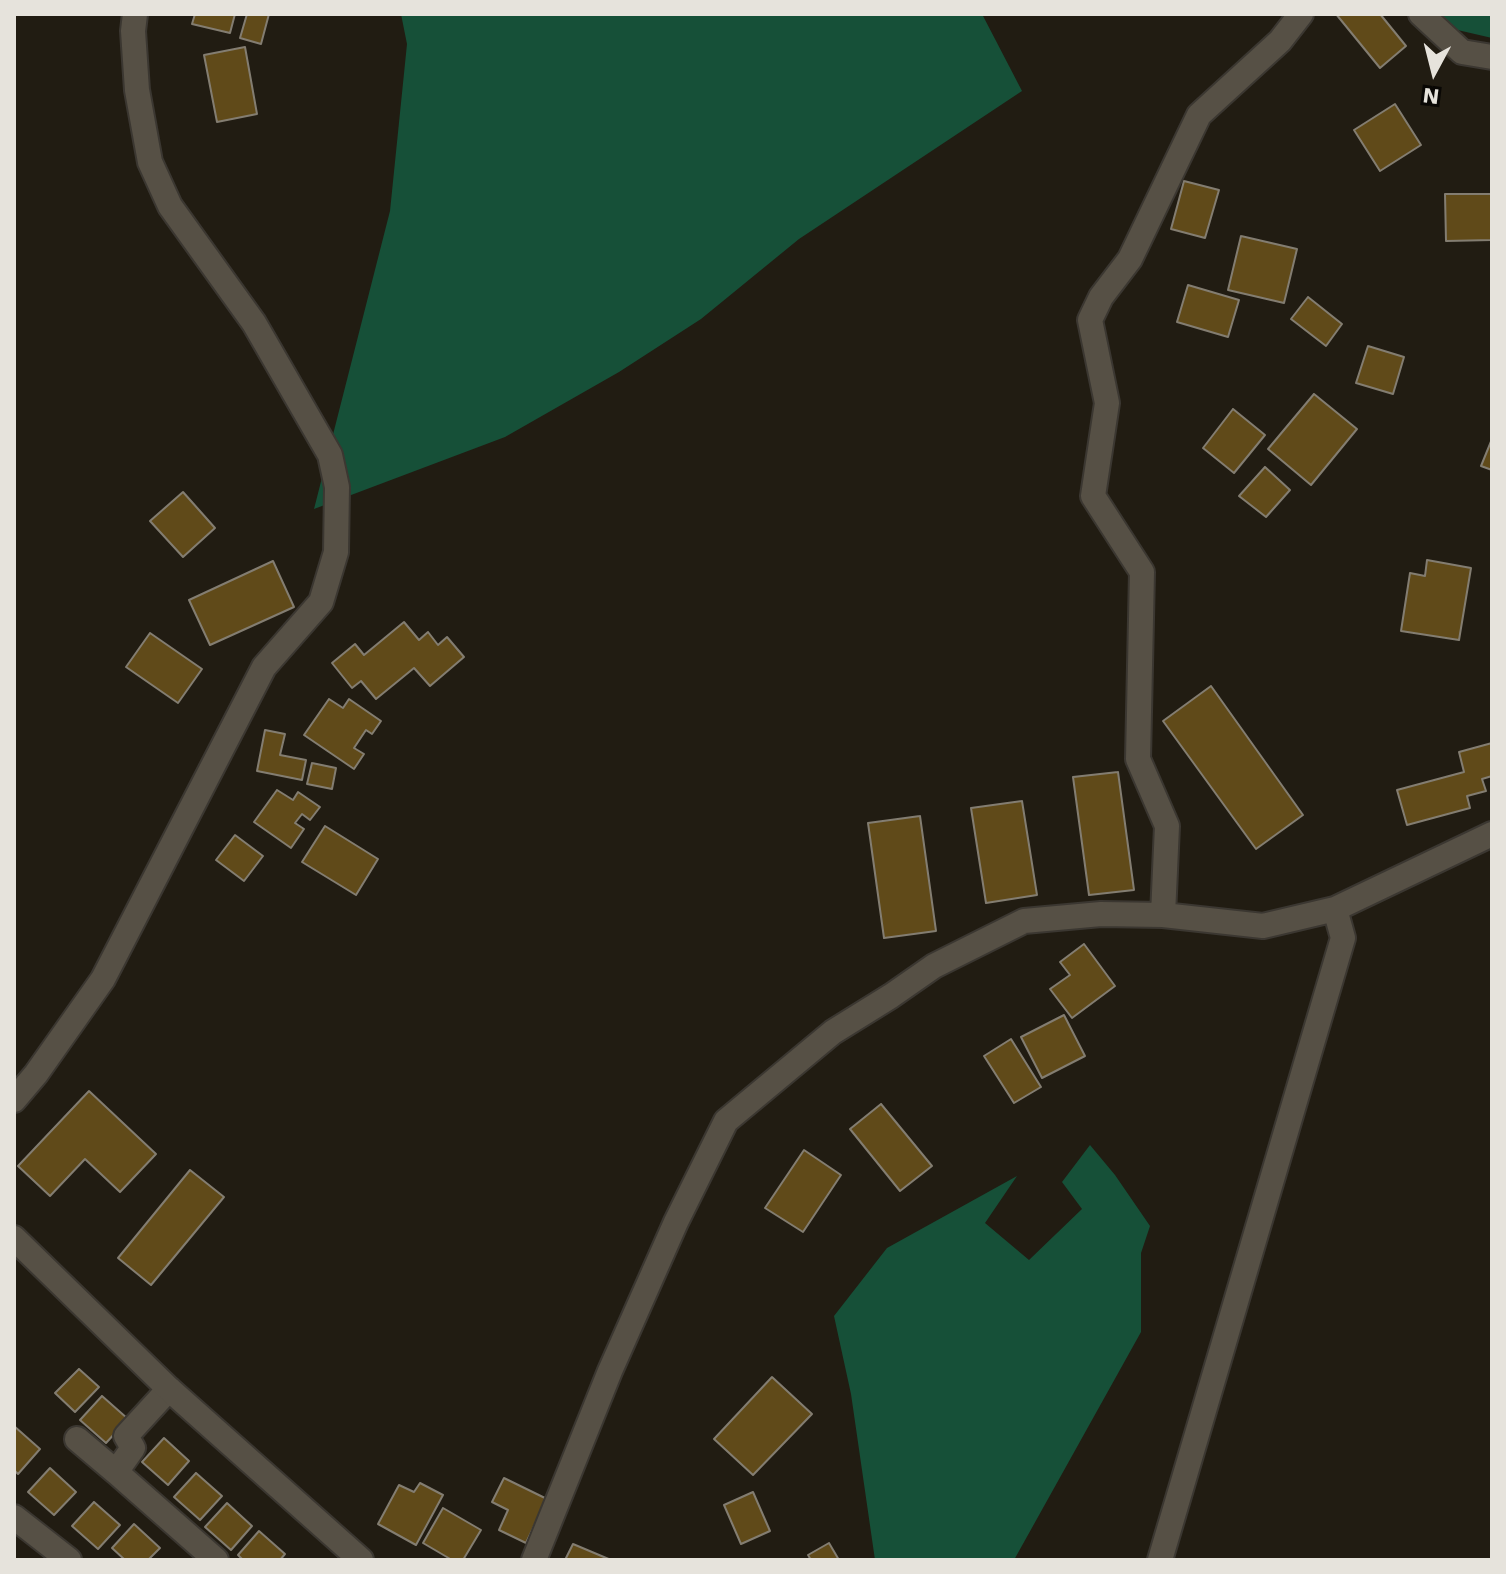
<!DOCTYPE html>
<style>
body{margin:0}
#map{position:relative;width:1506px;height:1574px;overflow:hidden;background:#211c12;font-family:"Work Sans",sans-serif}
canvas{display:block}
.frame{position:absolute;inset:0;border:16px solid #e6e3dc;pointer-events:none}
.north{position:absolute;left:1394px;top:32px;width:80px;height:80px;-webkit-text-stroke:6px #090704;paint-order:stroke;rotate:187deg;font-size:22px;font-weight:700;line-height:32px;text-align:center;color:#e6e3dc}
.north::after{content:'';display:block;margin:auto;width:28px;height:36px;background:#e6e3dc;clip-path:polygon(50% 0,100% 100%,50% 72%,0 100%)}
</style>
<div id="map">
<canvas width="1506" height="1574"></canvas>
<div class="frame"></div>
<div class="north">N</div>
</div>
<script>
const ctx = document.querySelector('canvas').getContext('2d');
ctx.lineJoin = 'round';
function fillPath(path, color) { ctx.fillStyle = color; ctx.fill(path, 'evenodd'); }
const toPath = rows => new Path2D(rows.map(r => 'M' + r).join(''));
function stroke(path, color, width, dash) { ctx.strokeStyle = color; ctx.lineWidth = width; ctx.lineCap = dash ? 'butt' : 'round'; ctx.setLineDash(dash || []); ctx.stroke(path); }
fillPath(toPath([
 [401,14,982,14,1022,91,799,239,701,319,619,372,505,437,314,509,390,211,407,44],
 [1432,14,1492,14,1492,38,1449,28],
 [1090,1145,1115,1175,1150,1226,1141,1253,1141,1332,1014,1560,875,1560,851,1394,834,1316,887,1248,1017,1176,985,1223,1029,1260,1082,1209,1062,1182]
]), '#165038');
const building = toPath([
 [195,14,235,14,230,33,192,24,195,14],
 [247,14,269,14,261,44,240,38,247,14],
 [1336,14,1380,14,1406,46,1380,68,1336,14],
 [245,47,257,114,217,122,204,55,245,47],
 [1395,104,1421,145,1380,171,1354,130,1395,104],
 [1184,181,1219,190,1205,238,1171,229,1184,181],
 [1445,194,1492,194,1492,240,1446,241,1445,194],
 [1241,236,1297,249,1284,303,1228,290,1241,236],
 [1188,285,1239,300,1228,337,1177,322,1188,285],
 [1308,297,1342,324,1326,346,1291,319,1308,297],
 [1368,346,1404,357,1393,394,1356,383,1368,346],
 [1314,394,1357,429,1311,485,1268,449,1314,394],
 [1233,409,1265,435,1234,473,1203,448,1233,409],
 [1492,439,1492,470,1481,466,1492,439],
 [1265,467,1290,490,1266,517,1239,496,1265,467],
 [183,492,215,528,183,557,150,521,183,492],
 [1427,560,1471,568,1459,640,1401,631,1410,573,1425,576,1427,560],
 [273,561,294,607,210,645,189,600,273,561],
 [404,622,419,640,428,632,438,645,447,637,464,657,430,686,414,668,376,699,361,681,352,688,332,663,355,644,364,655,404,622],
 [150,633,202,669,178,703,126,667,150,633],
 [1211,686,1303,815,1256,849,1163,721,1211,686],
 [329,699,343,708,349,699,381,721,372,734,366,730,354,748,364,754,354,769,304,735,329,699],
 [265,730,285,734,280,755,306,760,302,780,257,771,265,730],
 [1492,743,1492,776,1482,779,1486,791,1467,796,1470,808,1407,825,1397,790,1464,772,1459,752,1492,743],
 [312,763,336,768,332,789,307,784,312,763],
 [1118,772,1134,890,1089,895,1073,777,1118,772],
 [277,790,293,800,298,792,320,807,310,820,302,814,295,823,304,829,291,848,254,822,277,790],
 [1022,801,1037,895,986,903,971,808,1022,801],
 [920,816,936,931,884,938,868,823,920,816],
 [325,826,378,859,356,895,302,862,325,826],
 [235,835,263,856,244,881,216,860,235,835],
 [1084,944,1115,986,1072,1018,1050,989,1070,975,1060,962,1084,944],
 [1064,1015,1085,1056,1042,1078,1021,1037,1064,1015],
 [1011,1039,1041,1087,1014,1103,984,1056,1011,1039],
 [89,1091,156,1154,120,1192,85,1159,50,1196,18,1166,89,1091],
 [881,1104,932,1166,900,1191,850,1129,881,1104],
 [804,1150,841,1175,803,1232,765,1208,804,1150],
 [190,1170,224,1197,151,1285,118,1258,190,1170],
 [79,1369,99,1387,75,1412,55,1393,79,1369],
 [772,1377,812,1414,753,1475,714,1439,772,1377],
 [102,1396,128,1419,106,1443,80,1420,102,1396],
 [14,1426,40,1449,18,1474,14,1470,14,1426],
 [164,1438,189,1461,168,1485,142,1462,164,1438],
 [50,1468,76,1492,54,1515,28,1492,50,1468],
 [196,1473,222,1496,200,1520,174,1497,196,1473],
 [504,1478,547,1499,526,1543,499,1530,508,1510,492,1502,504,1478],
 [420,1483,443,1495,416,1545,378,1524,399,1485,414,1492,420,1483],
 [753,1492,770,1531,741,1544,724,1505,753,1492],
 [94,1502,120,1525,98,1549,72,1526,94,1502],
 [227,1503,252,1526,231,1550,205,1527,227,1503],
 [443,1508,481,1530,463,1560,452,1560,423,1543,443,1508],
 [134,1524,160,1548,148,1560,125,1560,112,1548,134,1524],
 [259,1531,285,1554,280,1560,243,1560,238,1555,259,1531],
 [829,1543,839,1560,811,1560,808,1555,829,1543],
 [573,1544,611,1560,565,1560,573,1544]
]);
fillPath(building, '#604a19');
stroke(building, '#837d71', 2);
const minor = toPath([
 [1421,14,1462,52,1492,57],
 [1163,915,1167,826,1138,759,1142,572,1093,496,1107,403,1090,320,1101,297,1130,259,1199,115,1280,41,1301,14],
 [14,1100,36,1074,103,979,264,667,321,602,336,552,337,487,330,455,254,323,170,206,150,162,137,90,133,31,135,14],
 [169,1389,126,1436,133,1448,116,1472,216,1560],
 [77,1439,116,1472],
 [14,1517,69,1560],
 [534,1560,610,1371,676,1222,726,1121,833,1032,891,996,934,966,1024,921,1101,914,1163,915,1263,926,1335,909,1492,834],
 [1160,1560,1343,938,1335,909]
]);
const tertiary = toPath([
 [14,1238,169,1389,361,1560]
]);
stroke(minor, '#3b3731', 28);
stroke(tertiary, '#3b3731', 28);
stroke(minor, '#565045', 24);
stroke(tertiary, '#565045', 24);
</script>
